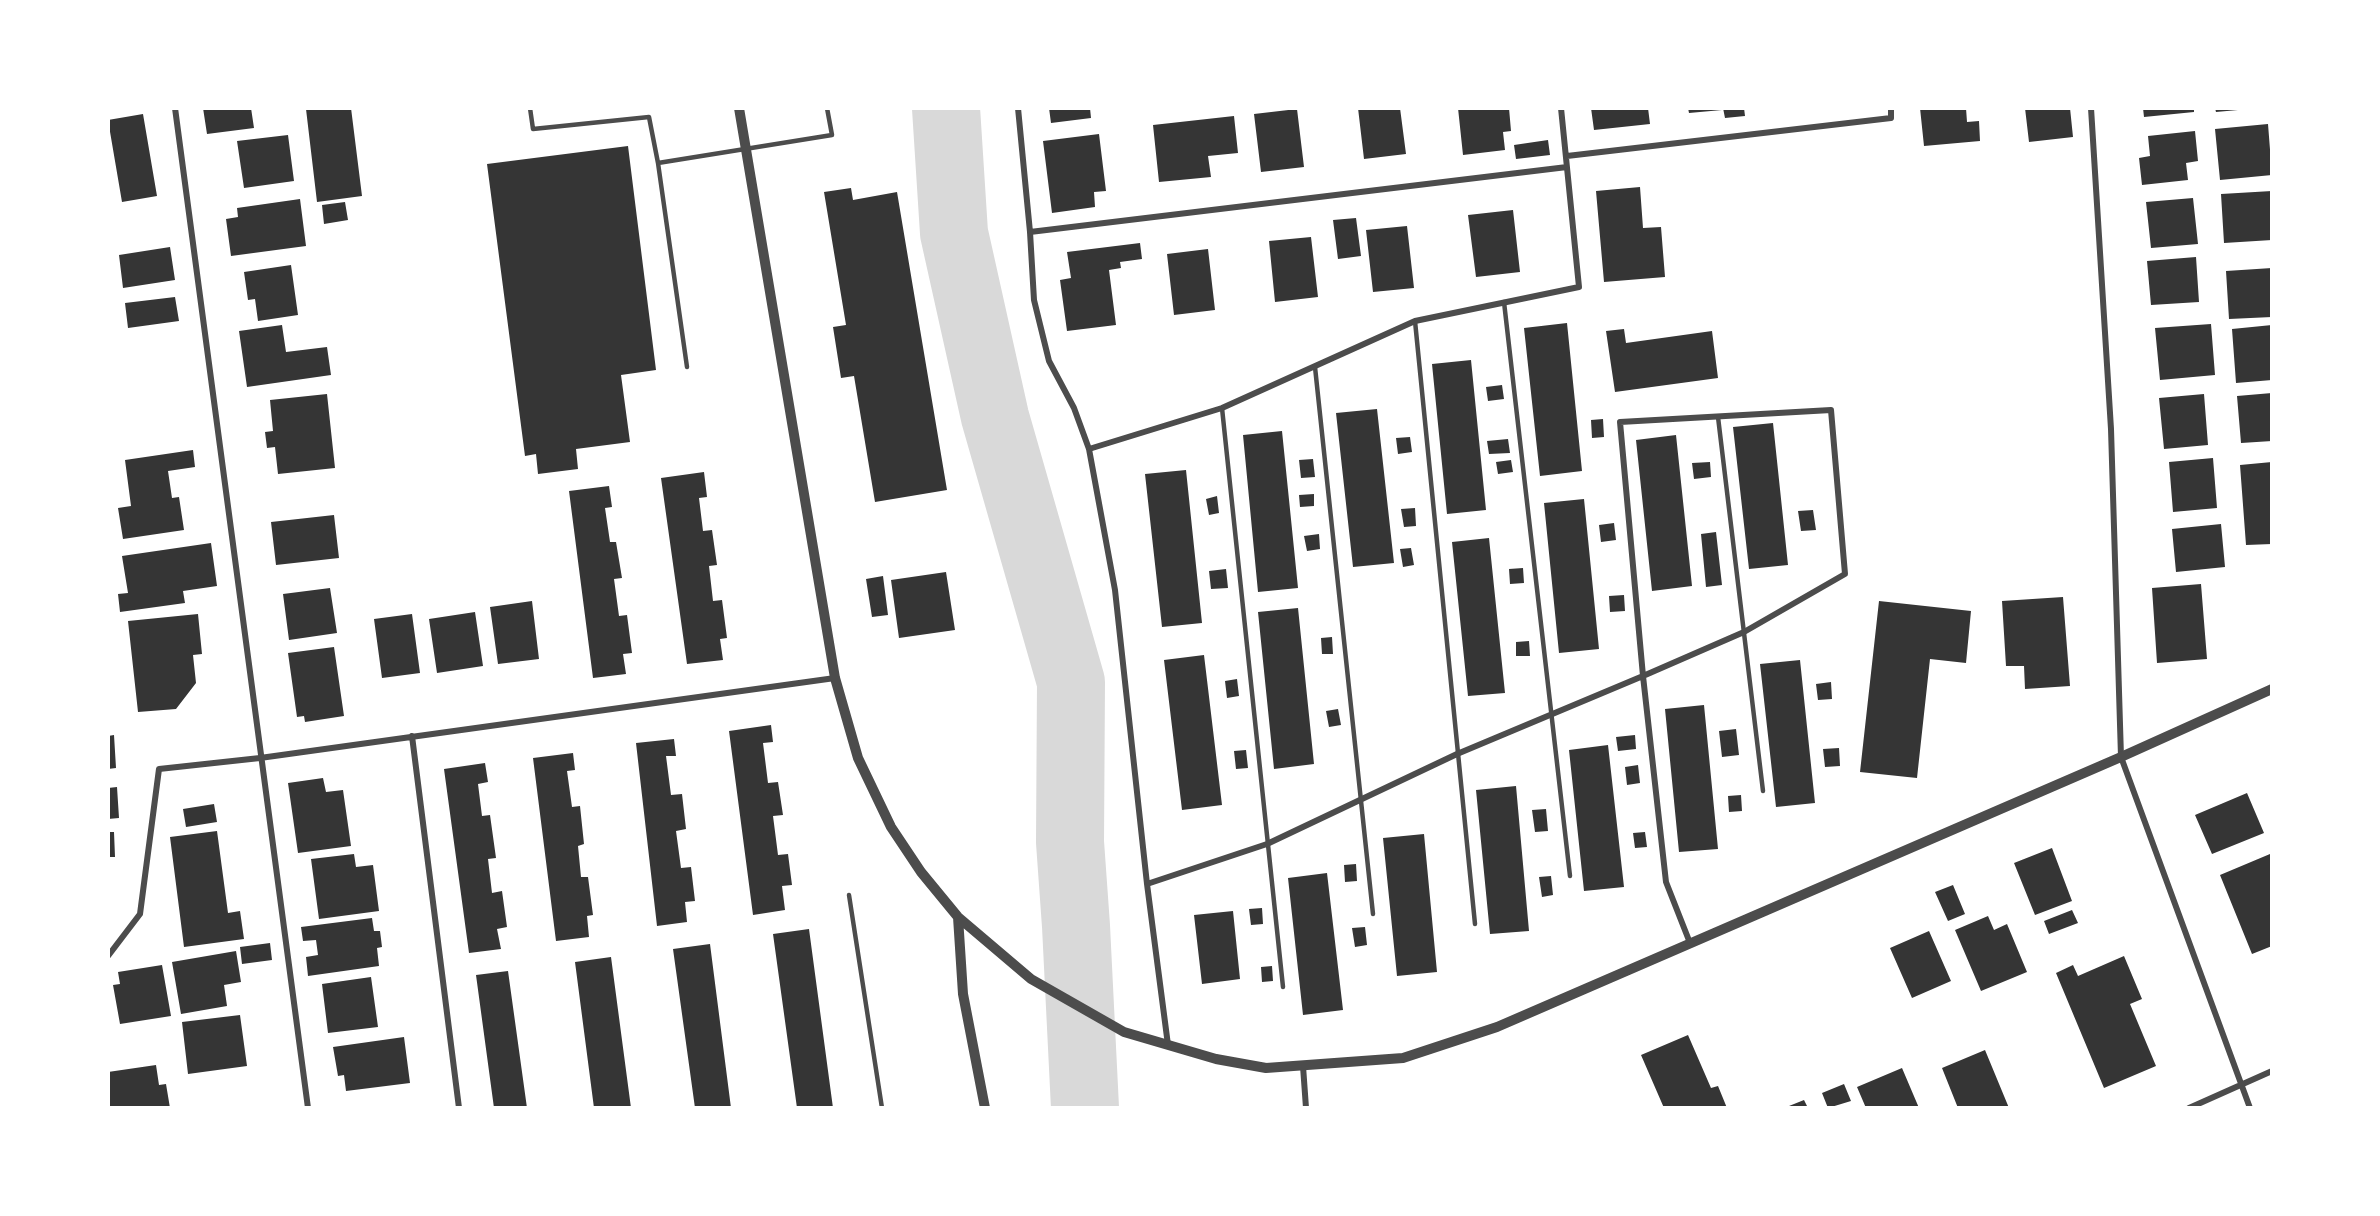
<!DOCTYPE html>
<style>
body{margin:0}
#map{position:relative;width:2380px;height:1216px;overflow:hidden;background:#fff;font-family:Montserrat,sans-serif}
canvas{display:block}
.frame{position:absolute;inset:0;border:110px solid #fff;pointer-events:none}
</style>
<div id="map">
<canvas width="2380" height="1216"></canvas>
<div class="frame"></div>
</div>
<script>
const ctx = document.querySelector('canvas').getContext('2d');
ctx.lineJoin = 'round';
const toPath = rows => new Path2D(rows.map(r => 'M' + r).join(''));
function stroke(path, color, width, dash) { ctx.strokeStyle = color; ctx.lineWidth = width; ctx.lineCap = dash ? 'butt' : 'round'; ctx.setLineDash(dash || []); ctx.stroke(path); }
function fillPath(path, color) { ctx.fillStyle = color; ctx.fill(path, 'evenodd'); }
stroke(toPath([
 [946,108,954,233,995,417,1071,682,1070,842,1076,926,1085,1108]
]), '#d9d9d9', 68);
fillPath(toPath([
 [203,108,251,108,254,128,207,134],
 [351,108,362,196,317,202,306,109],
 [1049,108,1090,108,1091,118,1051,123],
 [1358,108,1400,108,1406,154,1364,159],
 [1458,108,1509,108,1511,131,1503,132,1505,150,1463,155],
 [1591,108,1648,108,1650,124,1594,130],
 [1688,108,1722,108,1722,110,1689,113],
 [1723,108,1744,108,1745,116,1725,118],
 [1920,108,1966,108,1967,122,1979,121,1980,141,1924,146],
 [2025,108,2070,108,2073,137,2029,142],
 [2143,108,2194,108,2194,112,2144,117],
 [2215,108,2238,108,2238,110,2216,112],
 [1297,109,1304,167,1261,172,1254,114],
 [143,114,157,196,122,202,108,120],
 [1234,116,1238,153,1208,156,1211,177,1159,182,1153,125],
 [2268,124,2272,175,2220,180,2215,129],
 [2195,131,2198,161,2186,163,2188,180,2142,185,2139,158,2150,156,2148,136],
 [1099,134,1106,191,1094,192,1095,207,1052,213,1043,141],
 [288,135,294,181,244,188,237,141],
 [1548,140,1550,155,1516,159,1514,145],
 [628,146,656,370,621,375,630,442,576,449,578,469,538,474,536,454,525,456,487,164],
 [1640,187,1643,228,1661,227,1665,277,1604,282,1596,191],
 [851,188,853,200,897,192,947,490,875,502,854,376,841,378,833,327,846,325,824,192],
 [2272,191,2272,240,2224,243,2221,194],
 [2193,198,2198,244,2151,248,2146,202],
 [300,199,306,246,231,256,226,219,238,217,237,208],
 [345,202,348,220,324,224,322,205],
 [1513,210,1520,272,1476,277,1468,215],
 [1356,218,1361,256,1338,259,1333,220],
 [1407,226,1414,288,1373,292,1366,230],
 [1311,237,1318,297,1275,302,1269,241],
 [1140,243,1142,259,1120,262,1121,268,1109,270,1116,325,1067,331,1060,280,1071,278,1067,252],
 [170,247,175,280,123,288,119,255],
 [1208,249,1215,310,1174,315,1167,254],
 [2196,257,2199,302,2151,305,2147,261],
 [291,265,298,315,258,321,255,299,248,300,244,272],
 [2272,268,2272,317,2229,319,2226,271],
 [175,297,179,321,128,328,125,303],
 [1567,323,1582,471,1540,476,1524,328],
 [2211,324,2215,375,2160,380,2155,328],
 [282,325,286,352,327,347,331,375,247,387,239,331],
 [2272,325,2272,380,2236,383,2232,329],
 [1624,329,1626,343,1712,331,1718,378,1615,392,1606,331],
 [1471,360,1486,510,1447,514,1432,364],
 [1502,385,1504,399,1488,401,1486,387],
 [2272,393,2272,441,2241,443,2237,396],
 [327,394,335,468,278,474,275,447,267,448,265,432,273,431,270,400],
 [2204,394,2208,445,2164,449,2159,398],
 [1377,409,1394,563,1353,567,1336,413],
 [1603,419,1604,437,1592,438,1591,420],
 [1773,423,1788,565,1749,569,1733,427],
 [1282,431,1298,588,1258,592,1243,435],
 [1676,435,1692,586,1652,591,1636,440],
 [1410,437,1412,452,1398,454,1396,438],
 [1508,439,1510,453,1489,454,1487,441],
 [193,450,195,467,168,471,172,498,179,497,184,530,123,539,118,508,131,506,125,460],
 [2213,458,2217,508,2173,512,2169,462],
 [1313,459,1315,477,1301,478,1299,460],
 [1511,460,1513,472,1498,474,1496,462],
 [1710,462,1711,477,1694,479,1692,463],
 [2272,462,2272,544,2246,545,2240,465],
 [1186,470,1202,623,1162,627,1145,474],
 [704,472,707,497,699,498,703,531,712,530,717,565,709,566,713,601,722,600,727,638,720,639,723,660,687,664,661,478],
 [609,486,612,507,605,508,610,542,616,542,622,578,614,579,619,616,627,615,632,653,623,654,626,674,593,678,569,491],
 [1314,494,1314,506,1300,507,1299,495],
 [1217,496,1219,513,1209,515,1206,499],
 [1584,499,1599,649,1559,653,1544,503],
 [1415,508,1416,526,1404,527,1401,509],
 [1813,510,1816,530,1801,531,1798,511],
 [334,515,339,558,276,565,271,522],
 [1614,523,1616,540,1601,542,1599,525],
 [2221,524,2225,567,2176,572,2172,529],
 [1716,532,1722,585,1706,587,1701,534],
 [1319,534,1320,549,1307,551,1304,536],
 [1489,538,1505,693,1468,696,1452,542],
 [211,543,217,586,183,591,185,603,120,612,118,594,128,593,122,556],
 [1411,548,1414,565,1403,567,1400,549],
 [1523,568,1524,583,1510,584,1509,569],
 [1226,569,1228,588,1211,589,1209,571],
 [946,572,955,630,899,638,891,580],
 [883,576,888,615,872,617,866,579],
 [2201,584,2207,659,2157,663,2152,588],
 [330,588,337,633,289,640,283,594],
 [1624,595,1625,611,1610,612,1609,596],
 [2063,597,2070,686,2025,689,2024,666,2006,666,2002,601],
 [532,601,539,659,498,664,490,607],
 [1879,601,1971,611,1966,663,1930,659,1917,778,1860,772],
 [1298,608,1314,764,1274,769,1258,612],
 [475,612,483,666,437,673,429,619],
 [198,614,202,654,193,655,196,683,176,709,138,712,128,621],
 [412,614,420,673,382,678,374,619],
 [1332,637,1333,654,1322,654,1321,638],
 [1529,641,1530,656,1516,656,1516,642],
 [334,647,344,716,305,722,304,716,297,717,288,653],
 [1204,655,1222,805,1182,810,1164,660],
 [1800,660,1815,803,1776,807,1760,664],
 [1237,679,1239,696,1227,698,1225,681],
 [1831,682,1832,699,1818,700,1816,684],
 [1704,705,1718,849,1679,852,1665,709],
 [1338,709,1341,725,1329,727,1326,711],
 [771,725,773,742,763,743,768,783,778,782,783,815,773,816,778,855,788,854,792,885,782,886,785,910,753,915,729,731],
 [1736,729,1739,755,1722,757,1719,731],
 [114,735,116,768,108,769,108,736],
 [1635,735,1636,749,1618,751,1616,737],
 [674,739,676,756,666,756,671,795,682,794,686,829,676,831,681,868,691,867,695,901,685,902,687,922,657,926,636,743],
 [1608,745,1624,887,1584,891,1569,750],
 [1839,748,1840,766,1825,767,1823,749],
 [1246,750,1248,768,1236,769,1234,751],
 [573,753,575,770,567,771,572,807,580,806,584,844,578,846,581,877,588,877,593,915,587,916,589,937,556,941,533,758],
 [485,763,488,782,478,784,482,816,490,815,496,858,488,859,492,893,502,891,507,927,497,929,501,949,469,953,444,769],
 [1638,765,1640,783,1627,785,1625,767],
 [323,778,326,792,343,790,351,846,298,853,288,783],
 [1516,786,1529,931,1490,934,1476,790],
 [117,787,119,818,108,819,108,788],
 [2247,793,2264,833,2212,854,2195,815],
 [1741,795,1742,811,1729,812,1728,796],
 [214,804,217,822,186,827,183,809],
 [1546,809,1548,831,1535,832,1532,810],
 [217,831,228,913,240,911,244,939,184,947,170,837],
 [108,832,114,832,115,857,108,857],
 [1645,832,1647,847,1635,848,1633,833],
 [1424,834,1437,972,1397,976,1383,838],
 [2052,848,2072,901,2035,915,2014,863],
 [354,854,356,867,373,865,379,911,319,919,311,859],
 [2270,854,2272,859,2272,946,2252,954,2220,875],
 [1356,864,1357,881,1345,882,1344,865],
 [1327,873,1343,1010,1303,1015,1288,878],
 [1551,876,1553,895,1542,897,1539,877],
 [1953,885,1965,914,1948,921,1935,892],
 [1262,908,1263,924,1251,925,1249,909],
 [2072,910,2078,923,2049,934,2044,921],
 [1233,911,1240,979,1202,984,1194,915],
 [1988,916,1994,930,2007,924,2027,972,1981,991,1955,930],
 [372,918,374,931,380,931,382,947,377,948,379,966,308,976,306,957,318,955,316,940,303,941,301,927],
 [1365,927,1367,945,1355,947,1352,928],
 [809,929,833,1108,797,1108,773,934],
 [1929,931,1951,981,1912,998,1890,948],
 [270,943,272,960,242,964,240,947],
 [710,944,731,1108,695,1108,673,949],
 [236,951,241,982,224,985,227,1006,181,1014,172,962],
 [2124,956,2142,999,2130,1004,2156,1066,2104,1088,2056,973,2073,965,2078,976],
 [611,957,631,1108,594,1108,575,962],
 [162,965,171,1016,120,1024,113,985,120,984,118,972],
 [1272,966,1273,981,1262,982,1261,967],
 [508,971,527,1108,494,1108,476,975],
 [371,977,378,1027,328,1033,322,984],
 [240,1015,247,1066,188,1074,182,1022],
 [1688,1035,1711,1088,1718,1086,1727,1108,1664,1108,1641,1055],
 [404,1037,410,1083,346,1091,344,1075,338,1076,333,1047],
 [1985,1050,2009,1108,1958,1108,1942,1068],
 [156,1065,159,1085,166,1084,170,1108,108,1108,108,1072],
 [1902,1068,1919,1108,1866,1108,1857,1087],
 [1844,1084,1851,1101,1828,1108,1822,1093],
 [1804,1100,1808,1108,1784,1108]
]), '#353535');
stroke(toPath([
 [530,108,533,129,649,117,658,163,687,367],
 [658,163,832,135,827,108],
 [1504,302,1570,876],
 [1415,321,1475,924],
 [1315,367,1373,914],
 [1222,408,1283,987],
 [1718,417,1763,791],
 [849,895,882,1108]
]), '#4c4c4c', 4.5);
stroke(toPath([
 [175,108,308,1108],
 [1018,108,1030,232,1034,300,1049,361,1074,408,1089,449,1115,590,1147,884,1168,1045],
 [2091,108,2111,429,2121,757,2250,1108],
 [1567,156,1891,118,1891,108],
 [1030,232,1567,167],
 [1089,449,1222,408,1415,321,1579,287,1561,108],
 [412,736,459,1108],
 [1147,884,1267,844,1457,754,1643,676,1744,632,1845,574,1831,410,1620,422,1643,676,1666,882,1690,943],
 [108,956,140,914,159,769,260,758,835,678],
 [1303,1066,1306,1108],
 [2189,1108,2272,1071]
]), '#4c4c4c', 6);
stroke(toPath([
 [739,108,835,678,858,758,891,827,921,872,958,917,1031,979,1124,1032,1216,1059,1266,1068,1403,1058,1497,1027,2121,757,2272,689],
 [958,917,963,994,985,1108]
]), '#4c4c4c', 10);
</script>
